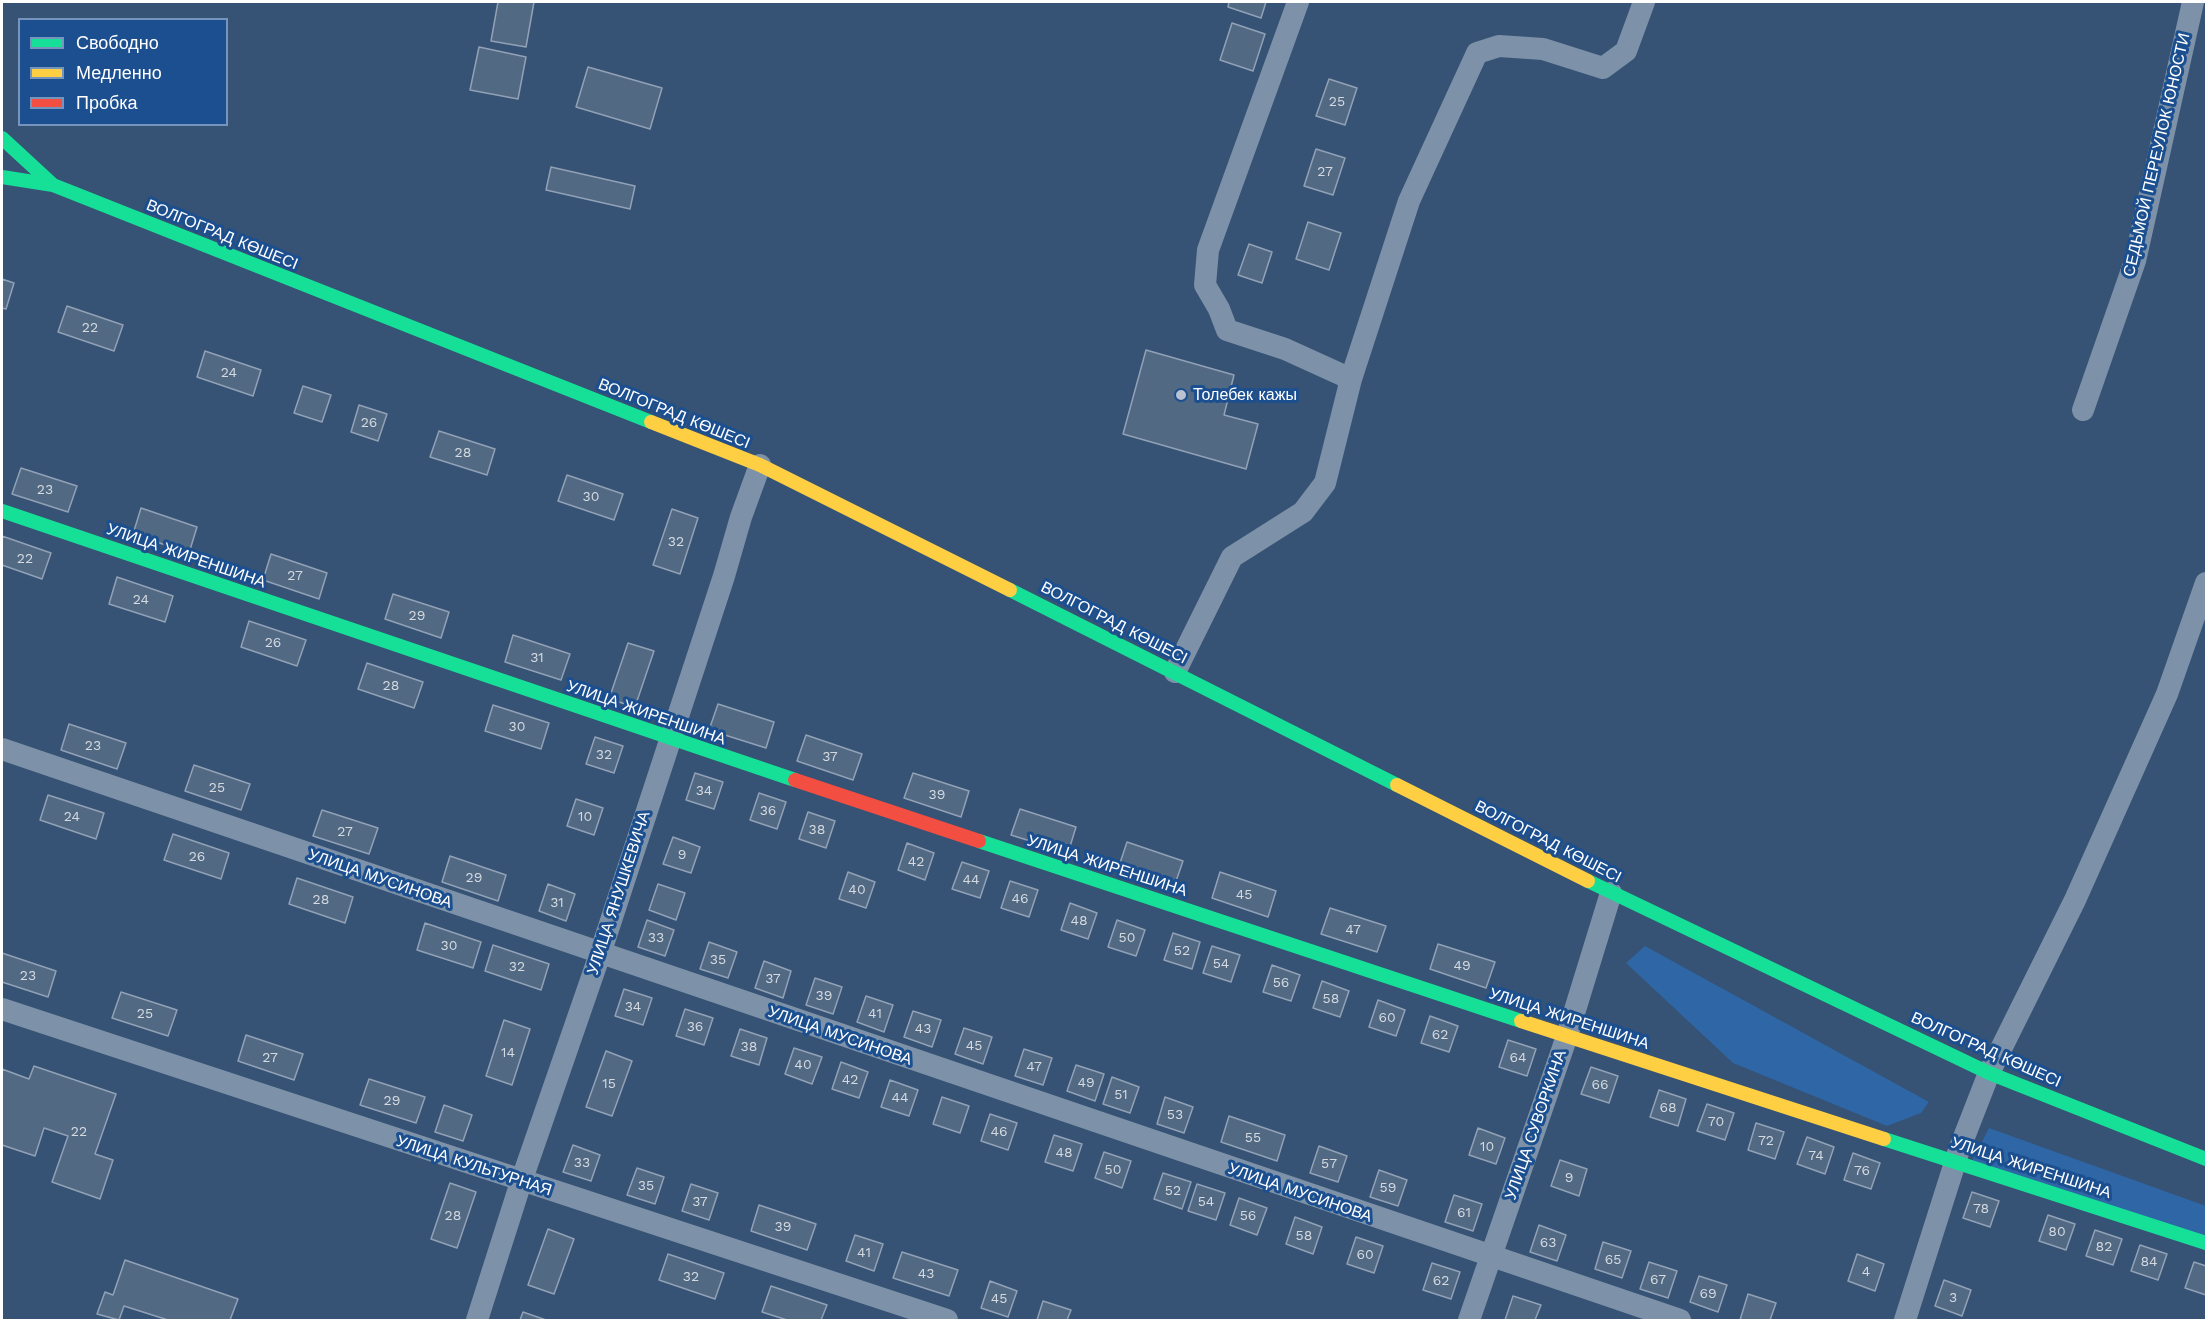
<!DOCTYPE html>
<meta charset="utf-8">
<style>
body{margin:0}
#map{position:relative;width:2208px;height:1322px;overflow:hidden;background:#365274;font-family:"Work Sans",sans-serif}
canvas{display:block}
.frame{position:absolute;inset:0;border:3px solid #fff;pointer-events:none}
.legend{position:absolute;left:18px;top:18px;width:210px;height:108px;box-sizing:border-box;background:#1b4f8f;border:2px solid #7695bc;margin:0;padding:8px 10px;list-style:none;font-size:18px;color:#fff}
.legend li{display:flex;align-items:center;gap:12px;height:30px}
.legend b{width:30px;border:2px solid #7695bc}
</style>
<div id="map">
<canvas width="2208" height="1322"></canvas>
<div class="frame"></div>
<ul class="legend">
<li><b style="height:8px;background:#16e098"></b>Свободно</li>
<li><b style="height:8px;background:#ffcf43"></b>Медленно</li>
<li><b style="height:8px;background:#f24e42"></b>Пробка</li>
</ul>
</div>
<script>
const ctx = document.querySelector('canvas').getContext('2d');
ctx.lineJoin = 'round';
function fillPath(path, color) { ctx.fillStyle = color; ctx.fill(path, 'evenodd'); }
const toPath = rows => new Path2D(rows.map(r => 'M' + r).join(''));
function stroke(path, color, width, dash) { ctx.strokeStyle = color; ctx.lineWidth = width; ctx.lineCap = dash ? 'butt' : 'round'; ctx.setLineDash(dash || []); ctx.stroke(path); }
function write(font, color, halo, rows, align = 'center') {
  ctx.font = font + ' "Work Sans",sans-serif'; ctx.lineWidth = 6; ctx.setLineDash([]); ctx.textBaseline = 'middle'; ctx.strokeStyle = halo; ctx.fillStyle = color; for (const [text, x, y, turn = 0] of rows) {
    ctx.save(); ctx.translate(x, y); ctx.rotate((+turn || 0) * Math.PI / 180); ctx.textAlign = isNaN(turn) ? turn : align; if (halo) ctx.strokeText(text, 0, 0); ctx.fillText(text, 0, 0); ctx.restore();
  }
}
fillPath(toPath([
 [1645,946,1929,1102,1921,1113,1887,1126,1733,1063,1626,963],
 [1989,1128,2206,1206,2206,1239,1972,1161]
]), '#2f66a5');
const building = toPath([
 [498,2,534,2,526,47,491,41,498,2],
 [1229,2,1266,2,1261,18,1228,7,1229,2],
 [1232,23,1265,34,1253,71,1220,60,1232,23],
 [479,47,526,57,518,99,470,90,479,47],
 [588,67,662,88,650,129,576,107,588,67],
 [1329,79,1357,88,1345,125,1316,116,1329,79],
 [1316,149,1345,158,1333,195,1304,186,1316,149],
 [551,167,635,186,630,209,546,190,551,167],
 [1308,222,1341,233,1329,270,1296,259,1308,222],
 [1249,244,1272,252,1262,283,1238,275,1249,244],
 [2,279,14,283,6,309,2,308,2,279],
 [67,306,123,325,114,351,58,332,67,306],
 [1146,350,1234,375,1224,415,1258,424,1246,469,1123,434,1146,350],
 [205,351,261,370,253,396,197,377,205,351],
 [303,386,331,395,322,422,294,413,303,386],
 [359,405,387,414,378,441,351,432,359,405],
 [439,431,495,449,487,475,430,457,439,431],
 [21,468,77,486,68,512,12,494,21,468],
 [567,475,623,494,614,520,558,501,567,475],
 [141,508,197,527,189,553,133,534,141,508],
 [672,509,698,518,680,574,653,565,672,509],
 [2,536,51,553,42,579,2,565,2,536],
 [271,554,327,573,319,599,263,580,271,554],
 [117,577,173,596,165,622,109,604,117,577],
 [393,594,449,612,441,638,385,619,393,594],
 [249,621,306,640,297,666,241,647,249,621],
 [513,635,570,654,561,680,505,662,513,635],
 [628,643,654,651,635,707,609,699,628,643],
 [367,663,423,682,414,708,358,689,367,663],
 [718,704,774,722,766,748,709,730,718,704],
 [493,705,549,723,541,749,485,731,493,705],
 [69,724,126,743,117,769,61,750,69,724],
 [806,735,862,754,853,780,797,761,806,735],
 [595,737,623,746,614,773,586,764,595,737],
 [194,765,250,784,241,810,185,791,194,765],
 [695,773,723,782,714,809,686,800,695,773],
 [913,773,969,791,961,817,904,798,913,773],
 [759,793,786,802,777,829,750,820,759,793],
 [48,795,104,813,96,839,40,820,48,795],
 [576,799,603,808,594,835,567,826,576,799],
 [1020,809,1076,827,1068,853,1011,835,1020,809],
 [322,810,378,828,369,854,313,836,322,810],
 [808,812,835,821,826,848,799,839,808,812],
 [173,834,229,853,221,879,164,860,173,834],
 [673,837,700,847,691,873,663,864,673,837],
 [1127,842,1183,861,1174,887,1118,869,1127,842],
 [907,843,934,853,925,880,898,870,907,843],
 [450,856,506,875,498,901,442,882,450,856],
 [962,862,989,871,980,898,952,889,962,862],
 [848,872,875,882,866,908,839,899,848,872],
 [1220,872,1276,891,1268,917,1212,898,1220,872],
 [297,878,353,897,345,923,289,904,297,878],
 [1010,881,1038,890,1029,917,1001,908,1010,881],
 [548,884,575,894,566,921,539,911,548,884],
 [658,884,685,893,676,920,649,910,658,884],
 [1070,903,1097,913,1088,939,1061,930,1070,903],
 [1330,908,1386,926,1377,952,1321,934,1330,908],
 [647,920,674,930,665,956,638,947,647,920],
 [1117,920,1145,930,1136,956,1108,947,1117,920],
 [425,923,481,942,473,968,417,950,425,923],
 [1173,933,1200,942,1192,969,1164,960,1173,933],
 [709,942,737,952,728,978,700,969,709,942],
 [1438,944,1495,962,1486,988,1430,969,1438,944],
 [493,945,549,964,541,990,485,971,493,945],
 [1212,946,1240,955,1231,982,1203,973,1212,946],
 [2,953,56,971,48,997,2,982,2,953],
 [764,961,791,971,783,998,755,988,764,961],
 [1272,965,1300,975,1291,1001,1263,992,1272,965],
 [815,978,842,987,833,1014,806,1005,815,978],
 [1322,981,1349,991,1340,1017,1313,1008,1322,981],
 [624,989,652,998,643,1025,615,1016,624,989],
 [121,992,177,1010,168,1036,112,1018,121,992],
 [866,996,893,1005,884,1032,857,1022,866,996],
 [1378,1000,1405,1010,1396,1036,1369,1027,1378,1000],
 [685,1009,713,1018,704,1045,676,1036,685,1009],
 [913,1011,941,1020,932,1047,904,1037,913,1011],
 [1430,1016,1458,1026,1449,1052,1421,1043,1430,1016],
 [504,1020,530,1029,512,1085,486,1076,504,1020],
 [964,1028,992,1037,983,1064,955,1054,964,1028],
 [740,1029,767,1038,759,1065,731,1056,740,1029],
 [246,1035,303,1054,294,1080,238,1061,246,1035],
 [1508,1040,1536,1049,1527,1076,1499,1067,1508,1040],
 [794,1048,822,1057,812,1084,785,1074,794,1048],
 [1024,1049,1052,1058,1043,1085,1015,1076,1024,1049],
 [606,1051,632,1061,612,1116,586,1107,606,1051],
 [841,1062,868,1072,859,1098,832,1089,841,1062],
 [1076,1065,1104,1074,1095,1101,1067,1091,1076,1065],
 [34,1066,116,1094,95,1154,113,1160,100,1199,52,1182,68,1136,44,1128,35,1156,2,1145,2,1069,29,1079,34,1066],
 [1591,1067,1618,1076,1609,1103,1581,1094,1591,1067],
 [1112,1077,1139,1087,1130,1113,1103,1104,1112,1077],
 [369,1079,425,1097,416,1123,360,1105,369,1079],
 [890,1080,918,1090,909,1116,881,1107,890,1080],
 [1659,1090,1686,1099,1678,1126,1650,1117,1659,1090],
 [942,1097,969,1106,960,1133,933,1124,942,1097],
 [1165,1097,1193,1107,1184,1133,1157,1124,1165,1097],
 [1707,1104,1734,1113,1725,1140,1697,1131,1707,1104],
 [444,1105,472,1115,463,1141,435,1132,444,1105],
 [990,1114,1017,1123,1008,1150,981,1141,990,1114],
 [1229,1116,1285,1135,1277,1161,1221,1142,1229,1116],
 [1756,1123,1784,1132,1775,1159,1748,1150,1756,1123],
 [1478,1128,1505,1138,1496,1164,1469,1155,1478,1128],
 [1054,1135,1082,1144,1073,1171,1045,1162,1054,1135],
 [1807,1137,1834,1147,1825,1174,1797,1164,1807,1137],
 [573,1145,600,1155,591,1181,563,1172,573,1145],
 [1319,1146,1347,1156,1338,1182,1310,1173,1319,1146],
 [1104,1152,1131,1161,1122,1188,1095,1178,1104,1152],
 [1853,1153,1880,1163,1871,1189,1844,1180,1853,1153],
 [1560,1160,1587,1169,1579,1196,1551,1186,1560,1160],
 [637,1168,664,1177,655,1204,627,1195,637,1168],
 [1379,1170,1407,1180,1398,1206,1370,1197,1379,1170],
 [1163,1173,1191,1182,1182,1209,1154,1199,1163,1173],
 [450,1183,476,1192,457,1248,431,1239,450,1183],
 [691,1184,718,1193,709,1220,682,1211,691,1184],
 [1197,1184,1225,1193,1216,1220,1188,1211,1197,1184],
 [1972,1192,1999,1201,1990,1227,1963,1218,1972,1192],
 [1454,1195,1482,1204,1473,1231,1445,1222,1454,1195],
 [1239,1198,1267,1208,1257,1235,1230,1225,1239,1198],
 [759,1205,816,1224,807,1250,751,1231,759,1205],
 [2048,1215,2075,1224,2066,1250,2039,1241,2048,1215],
 [1295,1217,1322,1227,1313,1254,1286,1244,1295,1217],
 [1539,1225,1566,1235,1557,1261,1530,1252,1539,1225],
 [548,1229,574,1239,554,1294,528,1285,548,1229],
 [2095,1230,2122,1239,2113,1265,2086,1256,2095,1230],
 [855,1235,883,1244,874,1271,846,1261,855,1235],
 [1356,1237,1383,1246,1374,1273,1347,1264,1356,1237],
 [1603,1242,1631,1251,1622,1278,1595,1269,1603,1242],
 [2140,1245,2167,1254,2158,1280,2131,1271,2140,1245],
 [902,1252,958,1270,949,1296,893,1278,902,1252],
 [668,1254,724,1273,715,1299,659,1280,668,1254],
 [1857,1254,1884,1264,1875,1291,1848,1281,1857,1254],
 [125,1260,238,1299,230,1320,168,1320,124,1306,119,1320,97,1314,105,1292,113,1295,125,1260],
 [1649,1262,1677,1271,1668,1298,1640,1289,1649,1262],
 [2194,1262,2206,1266,2206,1295,2185,1288,2194,1262],
 [1432,1263,1460,1272,1451,1299,1423,1290,1432,1263],
 [1699,1276,1727,1285,1718,1312,1690,1302,1699,1276],
 [1944,1280,1971,1290,1962,1316,1935,1306,1944,1280],
 [990,1281,1017,1291,1008,1317,981,1308,990,1281],
 [771,1286,827,1305,821,1320,787,1320,762,1312,771,1286],
 [1748,1294,1776,1303,1770,1320,1740,1320,1748,1294],
 [1513,1296,1541,1305,1535,1320,1505,1320,1513,1296],
 [1043,1301,1071,1310,1067,1320,1037,1320,1043,1301],
 [523,1312,546,1320,520,1320,523,1312]
]);
fillPath(building, '#526984');
stroke(building, '#92a2b6', 1.5);
stroke(toPath([
 [1351,379,1409,201,1477,53,1499,46,1543,49,1603,68,1626,51,1644,2],
 [2083,410,2135,261,2193,2],
 [1175,672,1232,557,1303,512,1325,483,1351,379,1285,349,1227,330,1219,309,1205,285,1208,250,1298,2],
 [2,749,1680,1320],
 [2,1009,947,1320],
 [477,1320,521,1182,600,954,724,576,741,517,760,465],
 [1469,1320,1567,1036,1611,893],
 [1905,1320,1959,1150,1989,1073,2075,900,2167,694,2206,583]
]), '#7d92a8', 22);
stroke(toPath([
 [2,138,53,185,651,422],
 [2,177,53,185],
 [2,511,795,780],
 [1010,590,1397,785],
 [979,841,1521,1021],
 [1588,881,1989,1073,2206,1159],
 [1884,1139,2206,1243]
]), '#16e098', 14);
stroke(toPath([
 [651,422,760,465,1010,590],
 [1397,785,1588,881],
 [1521,1021,1884,1139]
]), '#ffcf43', 14);
stroke(toPath([
 [795,780,979,841]
]), '#f24e42', 14);
for (const [x, y, r, color] of [
 [1181,395,6,"#b9c2ce"]
]) { const dot = new Path2D(); dot.arc(x, y, r, 0, 2 * Math.PI); ctx.fillStyle = color; ctx.fill(dot); stroke(dot, '#1b4f8f', 2); }
write('14px', '#d4dae0', null, [
 ["25",1337,102],
 ["27",1325,172],
 ["22",90,328],
 ["24",229,373],
 ["26",369,423],
 ["28",463,453],
 ["23",45,490],
 ["30",591,497],
 ["32",676,542],
 ["22",25,559],
 ["27",295,576],
 ["24",141,600],
 ["29",417,616],
 ["26",273,643],
 ["31",537,658],
 ["28",391,686],
 ["30",517,727],
 ["23",93,746],
 ["32",604,755],
 ["37",830,757],
 ["25",217,788],
 ["34",704,791],
 ["39",937,795],
 ["36",768,811],
 ["24",72,817],
 ["10",585,817],
 ["38",817,830],
 ["27",345,832],
 ["9",682,855],
 ["26",197,857],
 ["42",916,862],
 ["29",474,878],
 ["44",971,880],
 ["40",857,890],
 ["45",1244,895],
 ["46",1020,899],
 ["28",321,900],
 ["31",557,903],
 ["48",1079,921],
 ["47",1353,930],
 ["33",656,938],
 ["50",1127,938],
 ["30",449,946],
 ["52",1182,951],
 ["35",718,960],
 ["54",1221,964],
 ["49",1462,966],
 ["32",517,967],
 ["23",28,976],
 ["37",773,979],
 ["56",1281,983],
 ["39",824,996],
 ["58",1331,999],
 ["34",633,1007],
 ["25",145,1014],
 ["41",875,1014],
 ["60",1387,1018],
 ["36",695,1027],
 ["43",923,1029],
 ["62",1440,1035],
 ["45",974,1046],
 ["38",749,1047],
 ["14",508,1053],
 ["27",270,1058],
 ["64",1518,1058],
 ["40",803,1065],
 ["47",1034,1067],
 ["42",850,1080],
 ["49",1086,1083],
 ["15",609,1084],
 ["66",1600,1085],
 ["51",1121,1095],
 ["44",900,1098],
 ["29",392,1101],
 ["68",1668,1108],
 ["53",1175,1115],
 ["70",1716,1122],
 ["22",79,1132],
 ["46",999,1132],
 ["55",1253,1138],
 ["72",1766,1141],
 ["10",1487,1147],
 ["48",1064,1153],
 ["74",1816,1156],
 ["33",582,1163],
 ["57",1329,1164],
 ["50",1113,1170],
 ["76",1862,1171],
 ["9",1569,1178],
 ["35",646,1186],
 ["59",1388,1188],
 ["52",1173,1191],
 ["37",700,1202],
 ["54",1206,1202],
 ["78",1981,1209],
 ["61",1464,1213],
 ["28",453,1216],
 ["56",1248,1216],
 ["39",783,1227],
 ["80",2057,1232],
 ["58",1304,1236],
 ["63",1548,1243],
 ["82",2104,1247],
 ["41",864,1253],
 ["60",1365,1255],
 ["65",1613,1260],
 ["84",2149,1262],
 ["4",1866,1272],
 ["43",926,1274],
 ["32",691,1277],
 ["67",1658,1280],
 ["62",1441,1281],
 ["69",1708,1294],
 ["3",1953,1298],
 ["45",999,1299]
]);
write('16px', '#fff', '#1b4f8f', [
 ["СЕДЬМОЙ ПЕРЕУЛОК ЮНОСТИ",2157,155,-77],
 ["ВОЛГОГРАД КӨШЕСІ",222,235,22],
 ["ВОЛГОГРАД КӨШЕСІ",674,414,22],
 ["УЛИЦА ЖИРЕНШИНА",186,556,19],
 ["ВОЛГОГРАД КӨШЕСІ",1114,623,27],
 ["УЛИЦА ЖИРЕНШИНА",646,713,19],
 ["ВОЛГОГРАД КӨШЕСІ",1548,842,27],
 ["УЛИЦА ЖИРЕНШИНА",1107,866,18],
 ["УЛИЦА МУСИНОВА",380,879,19],
 ["УЛИЦА ЯНУШКЕВИЧА",619,893,-72],
 ["УЛИЦА ЖИРЕНШИНА",1569,1019,18],
 ["УЛИЦА МУСИНОВА",840,1036,19],
 ["ВОЛГОГРАД КӨШЕСІ",1986,1050,24],
 ["УЛИЦА СУВОРКИНА",1536,1125,-71],
 ["УЛИЦА КУЛЬТУРНАЯ",474,1166,18],
 ["УЛИЦА ЖИРЕНШИНА",2031,1168,18],
 ["УЛИЦА МУСИНОВА",1300,1193,19]
]);
write('16px', '#fff', '#1b4f8f', [
 ["Толебек кажы",1193,395]
], 'left');
</script>
